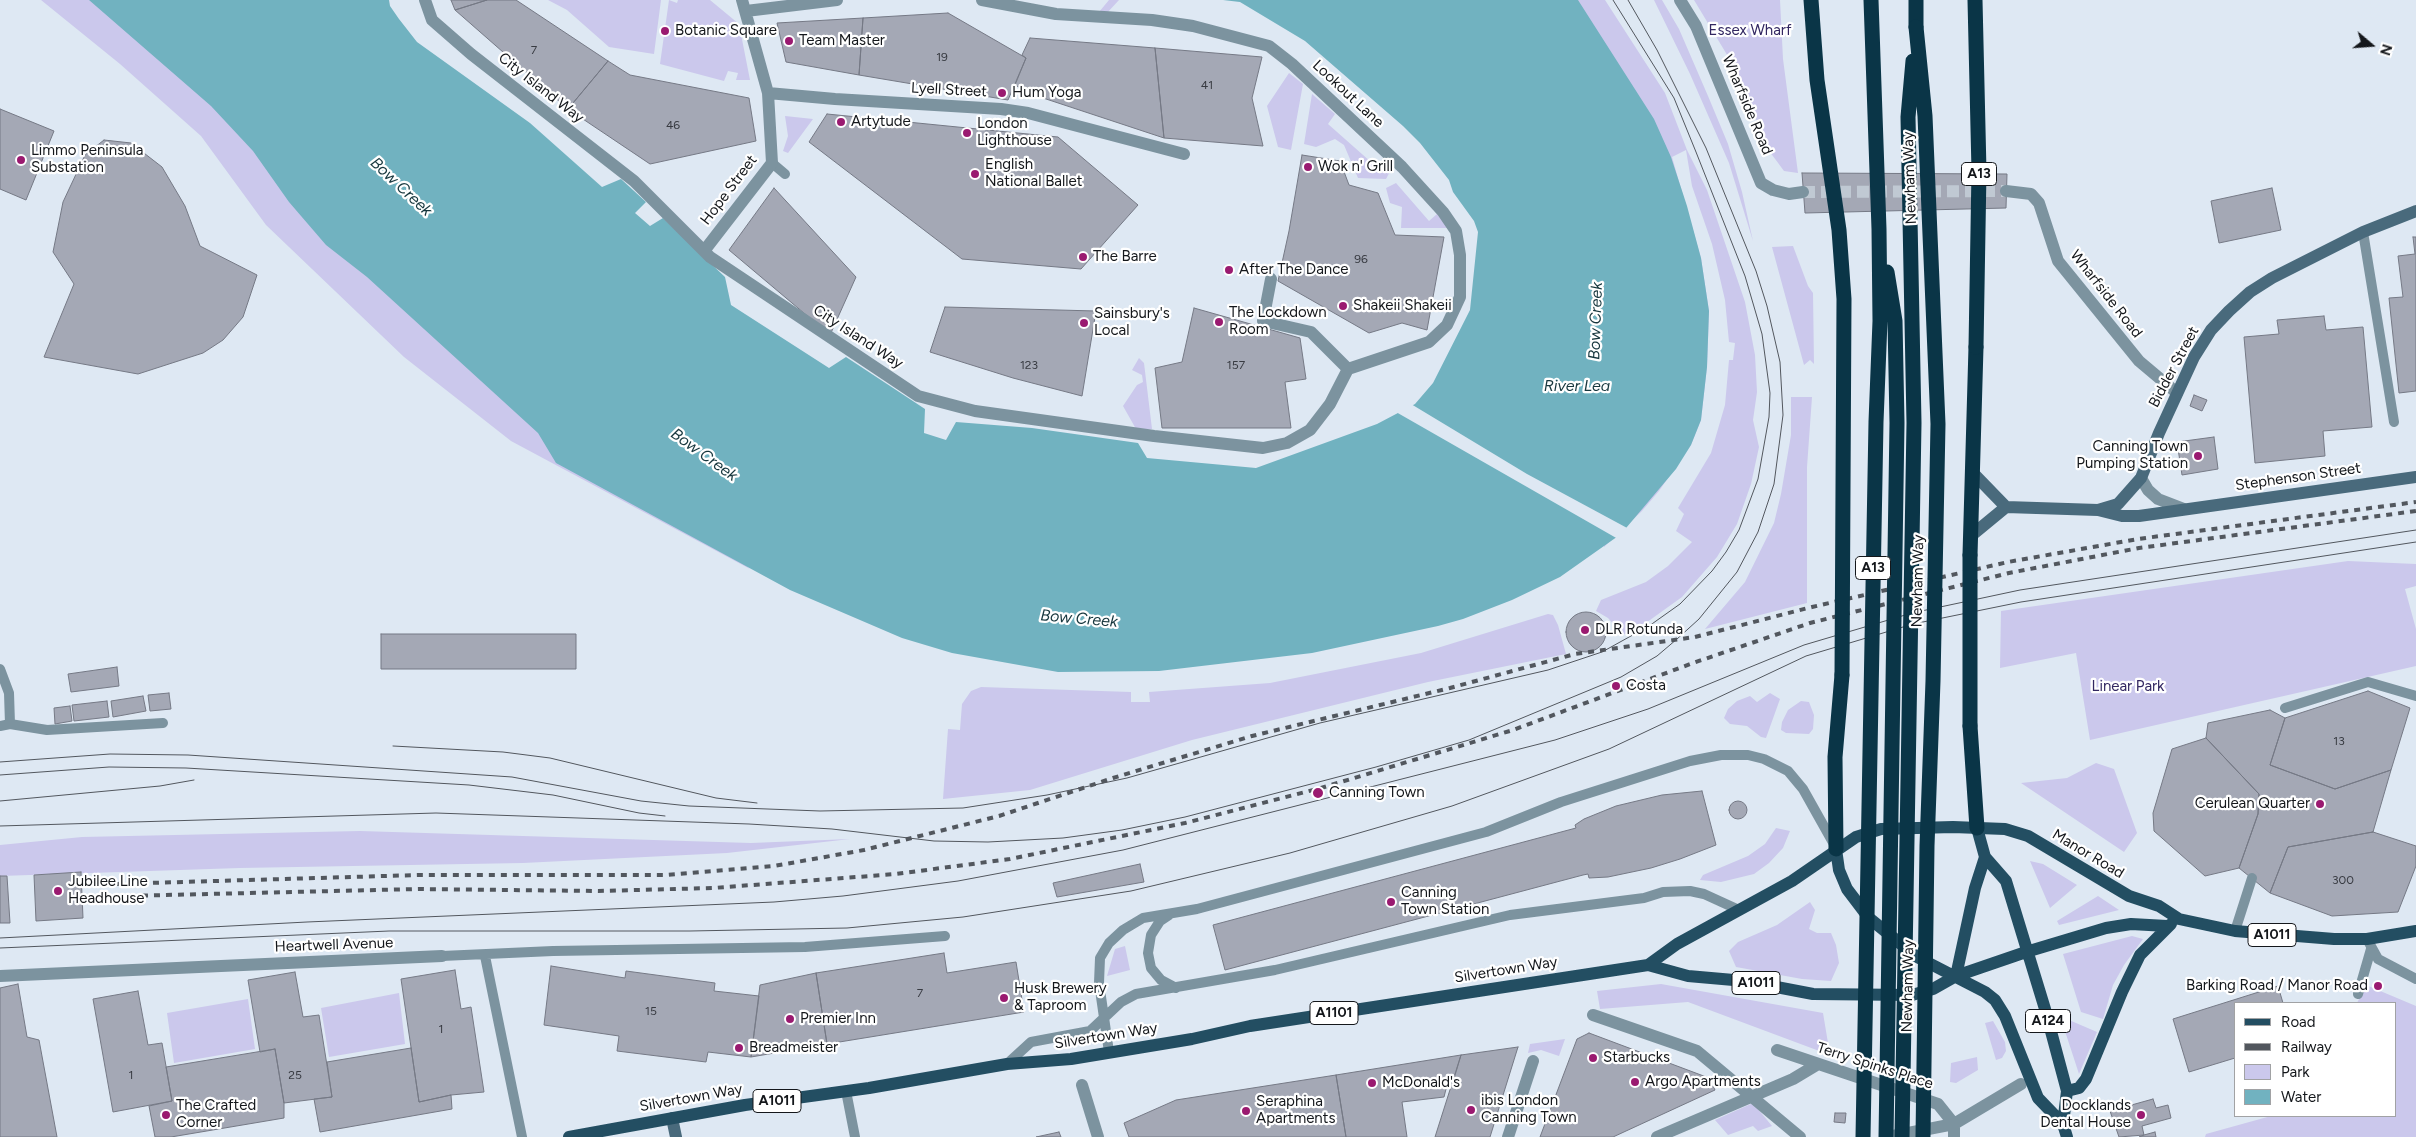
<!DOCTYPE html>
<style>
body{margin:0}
#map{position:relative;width:2416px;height:1137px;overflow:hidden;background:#dee8f3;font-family:Figtree,sans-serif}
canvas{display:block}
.legend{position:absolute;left:2234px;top:1002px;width:162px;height:115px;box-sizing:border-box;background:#fff;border:1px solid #a1a2a4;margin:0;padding:6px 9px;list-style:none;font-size:15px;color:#14171b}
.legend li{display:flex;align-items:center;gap:10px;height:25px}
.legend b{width:25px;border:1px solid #a1a2a4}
.north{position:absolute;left:2346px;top:20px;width:50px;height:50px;-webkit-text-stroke:4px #fff;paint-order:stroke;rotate:108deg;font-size:14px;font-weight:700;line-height:20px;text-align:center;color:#14171b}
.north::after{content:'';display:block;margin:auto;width:18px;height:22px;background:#14171b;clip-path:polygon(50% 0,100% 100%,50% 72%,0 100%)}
</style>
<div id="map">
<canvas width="2416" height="1137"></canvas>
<ul class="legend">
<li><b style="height:6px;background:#234e62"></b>Road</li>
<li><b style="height:6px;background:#52575e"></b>Railway</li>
<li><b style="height:14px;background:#cbc8ec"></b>Park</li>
<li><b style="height:14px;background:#71b2c0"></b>Water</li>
</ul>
<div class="north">N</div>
</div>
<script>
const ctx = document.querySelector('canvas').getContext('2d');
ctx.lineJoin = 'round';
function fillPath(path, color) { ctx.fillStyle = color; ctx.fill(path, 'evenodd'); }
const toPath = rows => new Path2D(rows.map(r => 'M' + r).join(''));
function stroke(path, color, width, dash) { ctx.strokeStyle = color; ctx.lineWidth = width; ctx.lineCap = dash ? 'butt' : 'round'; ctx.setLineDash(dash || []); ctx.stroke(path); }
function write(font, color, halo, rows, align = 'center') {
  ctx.font = font + ' Figtree,sans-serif'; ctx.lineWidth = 4.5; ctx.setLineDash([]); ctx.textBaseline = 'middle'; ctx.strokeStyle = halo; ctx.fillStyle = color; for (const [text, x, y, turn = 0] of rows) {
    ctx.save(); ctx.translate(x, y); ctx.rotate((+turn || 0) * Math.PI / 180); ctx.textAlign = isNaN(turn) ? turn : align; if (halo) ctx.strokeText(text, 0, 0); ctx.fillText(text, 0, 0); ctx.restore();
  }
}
fillPath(toPath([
 [41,0,148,0,750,569,511,441,404,357,266,225,201,136,120,64],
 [548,0,661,0,654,54,609,47,567,10],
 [669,0,677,3,678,0,710,0,739,24,750,80,736,80,738,73,728,71,724,81,660,64],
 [1109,0,1119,0,1107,13,1099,12],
 [1541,0,1605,0,1665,93,1687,150,1707,190,1745,302,1755,355,1757,392,1753,420,1759,447,1751,484,1737,524,1717,557,1682,597,1650,620,1623,635,1608,618,1596,611,1601,600,1646,582,1668,566,1692,542,1676,531,1684,514,1678,508,1711,453,1725,405,1729,360,1733,360,1735,343,1729,342,1725,300,1712,244,1692,186,1686,150,1672,157,1701,258,1709,311,1707,367,1701,420,1691,445,1659,491,1642,511,1604,547],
 [1654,0,1662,0,1679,29,1708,96,1728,144,1742,192,1753,241,1729,163,1690,74],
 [1694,0,1780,0,1783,59,1798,173,1784,171,1767,148,1738,73],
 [1289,73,1303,84,1291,150,1278,147,1267,106],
 [1312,94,1335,114,1328,124,1380,170,1389,162,1393,166,1386,179,1358,178,1344,145,1335,139,1316,147,1304,144],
 [785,116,813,119,788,153,783,151,788,136],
 [1396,183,1429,221,1437,214,1448,228,1401,228,1402,207,1390,203,1386,188],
 [1793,246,1808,286,1813,293,1814,364,1810,360,1804,365,1772,247],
 [1139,358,1144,363,1152,429,1136,429,1123,406,1137,385,1143,382,1142,375,1132,370],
 [1791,397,1812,397,1807,467,1807,603,1705,629,1745,582,1774,523,1781,494,1791,435],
 [2348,561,2416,564,2416,586,2405,589,2416,629,2416,666,2090,740,2076,653,2000,668,2001,611],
 [1548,614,1553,615,1558,625,1566,654,1428,682,1192,740,1030,790,943,799,948,729,960,730,962,704,971,691,981,687,1131,692,1131,702,1150,702,1149,692,1270,683,1421,653],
 [1770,693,1780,699,1766,738,1761,737,1747,726,1730,724,1724,718,1728,709,1737,701,1750,696,1757,702],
 [1801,701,1809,702,1814,715,1813,729,1809,734,1786,733,1781,730,1782,722,1788,710],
 [2096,763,2114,769,2137,833,2124,852,2021,783,2067,778],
 [1776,828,1790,831,1783,848,1769,863,1754,874,1721,882,1700,880,1703,875,1748,856,1765,844],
 [360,831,751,843,850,839,727,853,523,863,240,868,0,876,0,845,82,837],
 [2030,861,2043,864,2077,885,2050,908],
 [2098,896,2119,910,2059,925,2057,921],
 [1810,902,1815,910,1809,929,1817,933,1831,933,1836,945,1839,963,1831,981,1802,979,1736,967,1729,951,1738,942,1777,925],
 [2132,936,2143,939,2124,965,2113,985,2103,1019,2081,1012,2063,954],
 [1125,946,1130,970,1107,976,1115,949],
 [1661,984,1823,1013,1830,1055,1688,1002,1600,1009,1597,991],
 [2366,985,2416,1006,2416,1137,2205,1137,2206,1134,2271,1116,2395,1116,2395,1003,2357,1003],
 [399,993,405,1044,329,1057,321,1008],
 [248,999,255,1049,174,1063,167,1013],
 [2069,1020,2097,1032,2079,1074,2063,1025],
 [1993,1021,2005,1042,2006,1051,2002,1058,1996,1060,1985,1023],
 [1565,1039,1559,1056,1541,1050,1528,1053,1530,1044],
 [1977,1057,1978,1070,1956,1083,1950,1082,1951,1063],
 [1753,1103,1772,1126,1758,1131,1753,1126,1728,1135,1715,1120]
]), '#cbc8ec');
fillPath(toPath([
 [89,0,389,0,390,6,399,19,417,42,530,123,602,187,621,179,646,202,635,213,650,226,663,218,725,277,731,305,829,368,846,357,925,409,924,433,946,440,956,422,1032,428,1138,443,1147,458,1256,468,1377,424,1415,404,1433,383,1470,310,1478,232,1474,221,1453,192,1449,180,1420,143,1403,126,1305,41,1240,2,1223,0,1578,0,1654,119,1671,157,1687,206,1701,258,1709,311,1707,367,1701,420,1691,445,1676,469,1621,534,1560,577,1512,600,1463,619,1438,626,1312,653,1159,671,1058,672,952,653,902,638,790,590,556,463,538,433,367,277,326,245,289,202,253,151,211,106]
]), '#71b2c0');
fillPath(toPath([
 [1411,404,1527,474,1629,529,1618,539,1396,412]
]), '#dee8f3');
const building = toPath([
 [451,0,487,0,455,10,451,0],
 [487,0,516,0,608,61,568,109,455,10,487,0],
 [948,13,1026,58,1008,100,859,75,863,18,948,13],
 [863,18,859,75,786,62,777,23,863,18],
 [1030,38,1155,48,1164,138,1034,95,1015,85,1026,58,1022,55,1030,38],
 [1155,48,1262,57,1252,98,1263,146,1164,138,1155,48],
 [608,61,630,75,749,98,756,141,650,164,568,109,608,61],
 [0,109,54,131,26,200,0,189,0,109],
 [827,114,1058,137,1138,205,1081,269,962,259,809,142,827,114],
 [104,140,131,143,162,167,185,206,200,246,257,275,243,317,223,340,203,353,138,374,44,357,74,284,53,252,63,202,85,155,104,140],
 [1302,155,1340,161,1349,185,1378,193,1395,235,1444,237,1427,330,1402,323,1369,333,1278,281,1289,231,1302,155],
 [1802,173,2007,174,2006,208,1805,213,1802,173],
 [774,188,856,277,830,335,729,250,774,188],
 [2272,188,2281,230,2219,243,2211,201,2272,188],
 [2413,237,2416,237,2416,391,2399,393,2389,298,2403,297,2398,256,2415,254,2413,237],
 [945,307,1096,311,1082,396,1013,378,930,352,945,307],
 [1194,308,1300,338,1306,379,1285,382,1291,428,1162,428,1155,368,1182,362,1194,308],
 [2324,316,2326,330,2363,327,2372,427,2323,431,2325,456,2255,463,2244,337,2279,334,2277,320,2324,316],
 [2194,395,2207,400,2202,411,2190,406,2194,395],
 [2214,437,2218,469,2182,475,2177,442,2214,437],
 '1566 632a20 20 0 1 1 40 0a20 20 0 1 1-40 0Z',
 [381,634,576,634,576,669,381,669,381,634],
 [117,667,119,686,71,692,68,674,117,667],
 [2368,691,2410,708,2391,770,2335,789,2270,765,2285,718,2368,691],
 [169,693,171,709,150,711,148,695,169,693],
 [143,696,146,711,113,717,111,701,143,696],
 [107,701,109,717,74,721,72,705,107,701],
 [70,706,72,721,55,724,54,708,70,706],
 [2270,710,2285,718,2270,765,2335,789,2391,770,2373,832,2288,847,2270,893,2239,868,2258,814,2259,794,2206,738,2208,723,2270,710],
 [2206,738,2259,794,2258,814,2239,868,2205,876,2154,831,2153,813,2172,749,2206,738],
 [1702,791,1716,845,1680,859,1651,868,1608,877,1589,878,1588,874,1583,875,1225,970,1213,925,1576,828,1575,825,1584,819,1616,806,1662,795,1702,791],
 '1729 810a9 9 0 1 1 18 0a9 9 0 1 1-18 0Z',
 [2373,832,2416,846,2416,866,2398,912,2332,916,2270,893,2288,847,2373,832],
 [1140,864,1144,882,1057,897,1053,883,1140,864],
 [81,872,83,918,36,921,34,875,81,872],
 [0,876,7,876,10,923,0,923,0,876],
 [944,953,947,973,1016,962,1024,1012,827,1044,816,973,944,953],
 [551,966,625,978,626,971,715,983,714,991,759,996,751,1057,708,1052,706,1062,617,1051,619,1036,544,1025,551,966],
 [455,970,461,1009,471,1007,484,1092,451,1095,419,1102,401,979,455,970],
 [295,972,303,1017,319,1015,332,1097,284,1103,275,1049,260,1052,248,980,295,972],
 [816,973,827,1044,751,1057,760,985,816,973],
 [18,984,27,1037,39,1040,57,1137,0,1137,0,988,18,984],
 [2278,986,2283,1003,2235,1003,2235,1058,2189,1072,2173,1019,2278,986],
 [138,991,148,1045,162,1043,172,1101,113,1112,93,999,138,991],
 [1589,1033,1709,1078,1708,1088,1713,1086,1715,1090,1613,1137,1540,1137,1577,1039,1589,1033],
 [1518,1047,1490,1137,1435,1137,1461,1055,1518,1047],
 [411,1048,419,1102,451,1095,452,1109,320,1132,314,1099,332,1097,327,1062,411,1048],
 [275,1049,284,1103,284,1118,171,1137,155,1137,149,1106,172,1101,166,1067,275,1049],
 [1461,1055,1453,1082,1448,1081,1444,1097,1402,1102,1407,1137,1346,1137,1336,1075,1461,1055],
 [1336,1075,1346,1137,1129,1137,1124,1123,1176,1100,1336,1075],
 [2153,1099,2156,1108,2168,1105,2171,1118,2142,1126,2144,1135,2119,1137,2110,1111,2153,1099],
 [1835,1113,1846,1113,1845,1123,1834,1122,1835,1113],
 [1059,1132,1061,1137,1036,1137,1059,1132],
 [2155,1132,2156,1137,2139,1137,2144,1135,2155,1132]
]);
fillPath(building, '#a4a8b5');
stroke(building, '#757985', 1);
stroke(toPath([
 [1803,192,2006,191]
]), '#c0c9d3', 12, [12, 6]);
stroke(toPath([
 [772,163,785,174],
 [2363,232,2394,422],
 [0,669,9,693,10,724],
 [2285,708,2368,682,2416,696],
 [0,726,10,724,47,730,163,723],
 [1169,915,1160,921,1151,935,1148,953,1151,968,1161,980,1176,988],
 [2235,931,2252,878],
 [2367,939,2378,959,2416,979],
 [442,956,553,951,805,947,945,936],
 [485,956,522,1137],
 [2358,994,2371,949],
 [1109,1052,1099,983,1100,958,1109,943,1123,930,1143,918,1197,909,1486,832,1561,802,1690,761,1721,755,1748,755,1764,759,1788,771,1803,789,1835,846],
 [1007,1064,1031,1042,1090,1031,1121,1002,1136,994,1275,970,1510,915,1644,898,1663,892,1690,891,1704,894,1739,910],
 [846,1091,855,1137]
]), '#7c939f', 10);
stroke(toPath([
 [425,0,432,20,471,54,634,181,710,257,918,396,975,411,1154,436,1263,448,1287,443,1310,430,1330,404,1348,369],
 [982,0,1056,14,1152,20,1193,26,1269,46,1292,64,1402,167,1443,212,1456,231,1460,255,1460,297,1447,325,1429,342,1348,369],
 [1680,0,1696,26,1761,183,1773,190,1789,194,1803,192],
 [746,11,837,0],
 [768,93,835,99,1001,109,1028,113,1184,154],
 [2006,191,2031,194,2039,203,2058,261,2139,361,2177,393],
 [704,251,772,163,768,93,742,0],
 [1271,279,1263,321,1311,332,1348,369],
 [2141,478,2148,490,2158,499,2184,509],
 [0,976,442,956],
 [1593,1015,1697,1051,1800,1137],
 [1777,1050,1938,1104,1954,1124],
 [1082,1085,1098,1137],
 [1893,1136,1954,1124,2021,1084],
 [1508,1137,1533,1061],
 [1657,1137,1793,1079,1818,1064],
 [1954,1137,1954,1124]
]), '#7c939f', 12);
stroke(toPath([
 [1973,473,2006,507],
 [2098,510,2118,504,2141,478,2159,433,2194,357,2211,330,2229,311,2250,292,2272,278,2363,232,2416,211],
 [1972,535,2006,507,2098,510,2122,516,2139,516,2416,477],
 [672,1118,676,1137]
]), '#496a7c', 12);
stroke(toPath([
 [1977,828,1985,857,2006,881,2045,1009,2067,1091,2063,1124],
 [1836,849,1839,870,1847,889,1869,918,1917,957,1985,992,1995,1000,2005,1016,2038,1098,2063,1124,2067,1137],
 [1648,965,1677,944,1792,881,1856,837,1881,829,1953,827,2005,829,2028,836,2129,896,2159,906,2179,919,2235,931,2334,939,2367,939,2416,931],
 [1956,976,1975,888,1985,857],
 [2067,1091,2079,1088,2086,1079,2122,992,2140,955,2171,924],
 [569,1137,745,1105,869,1088,1007,1064,1071,1059,1192,1039,1250,1026,1648,965,1688,976,1745,981,1813,994,1912,995,1933,989,1956,976,2026,952,2106,928,2131,924,2167,926]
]), '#234e62', 12);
stroke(toPath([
 [1916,0,1916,27],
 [1970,555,1976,347],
 [1970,726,1977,828],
 [1836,849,1835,757,1842,675]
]), '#0a3547', 15);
stroke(toPath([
 [393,746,503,752,550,758,716,798,757,803],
 [0,762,110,754,188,755,512,777,641,801,689,806,820,811,963,808,1047,795,1127,778,1320,723,1548,670,1602,652,1649,626,1680,604,1712,571,1726,552,1739,530,1758,479,1769,417,1770,393,1762,334,1745,276,1696,152,1674,98,1613,0],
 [0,775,109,767,186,768,469,785,553,795,639,813,665,816],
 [0,801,160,786,194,780],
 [0,826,436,813,749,824,832,829,934,841,988,842,1063,838,1122,830,1185,817,1376,767,1469,740,1621,677,1657,656,1677,639,1699,619,1737,572,1758,532,1774,484,1783,415,1780,362,1767,306,1756,271,1706,148,1657,50,1628,0],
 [0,938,307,922,774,902,843,896,958,881,1123,850,1555,740,1648,709,1804,645,1912,613,2020,590,2416,530],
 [0,948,389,931,690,931,847,928,963,917,1131,891,1290,853,1452,806,1609,749,1806,656,1913,624,2021,602,2416,542]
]), '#52575e', 1);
stroke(toPath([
 [81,885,418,875,666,875,774,866,864,850,999,816,1113,778,1252,736,1450,688,1575,654,1695,637,1812,607,2008,562,2138,539,2416,502],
 [82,897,418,889,598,891,713,888,896,874,1010,859,1185,823,1321,788,1513,730,1693,663,1810,623,2009,573,2139,548,2416,511]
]), '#52575e', 4, [6, 6]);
stroke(toPath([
 [1811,0,1817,80,1839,230,1844,299,1842,675],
 [1975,0,1979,171,1976,347],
 [1916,27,1925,116,1938,424,1933,681,1927,846,1923,1137],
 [1970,555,1970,726],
 [1863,1137,1876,422,1880,321,1879,229,1871,0],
 [1886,1137,1897,423,1895,321,1887,272],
 [1902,1137,1914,423,1908,117,1913,61]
]), '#0a3547', 15);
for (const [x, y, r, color] of [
 [665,31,5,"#9a1a70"],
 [789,41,5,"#9a1a70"],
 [1002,93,5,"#9a1a70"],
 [841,122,5,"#9a1a70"],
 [967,133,5,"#9a1a70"],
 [21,160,5,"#9a1a70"],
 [1308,167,5,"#9a1a70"],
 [975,174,5,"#9a1a70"],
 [1083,257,5,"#9a1a70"],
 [1229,270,5,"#9a1a70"],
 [1343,306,5,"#9a1a70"],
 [1219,322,5,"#9a1a70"],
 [1084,323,5,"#9a1a70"],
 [2198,456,5,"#9a1a70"],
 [1585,630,5,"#9a1a70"],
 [1616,686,5,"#9a1a70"],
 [1318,793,6,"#9a1a70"],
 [2320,804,5,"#9a1a70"],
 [58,891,5,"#9a1a70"],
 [1391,902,5,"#9a1a70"],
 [2378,986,5,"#9a1a70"],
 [1004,998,5,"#9a1a70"],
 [790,1019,5,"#9a1a70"],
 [739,1048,5,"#9a1a70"],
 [1593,1058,5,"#9a1a70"],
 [1635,1082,5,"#9a1a70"],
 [1372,1083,5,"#9a1a70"],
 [1471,1110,5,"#9a1a70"],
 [1246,1111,5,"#9a1a70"],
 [166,1115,5,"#9a1a70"],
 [2141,1115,5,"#9a1a70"]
]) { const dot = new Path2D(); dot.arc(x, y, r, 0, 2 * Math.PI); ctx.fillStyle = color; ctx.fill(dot); stroke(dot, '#fff', 2); }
write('12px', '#383b42', null, [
 ["7",534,50],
 ["19",942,57],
 ["41",1207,85],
 ["46",673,125],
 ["96",1361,259],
 ["123",1029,365],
 ["157",1236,365],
 ["13",2339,741],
 ["300",2343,880],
 ["7",920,993],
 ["15",651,1011],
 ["1",441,1029],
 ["1",131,1075],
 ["25",295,1075]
]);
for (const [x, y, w] of [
 [1979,174,35],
 [1873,568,35],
 [2272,935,48],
 [1756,983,48],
 [1334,1013,48],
 [2048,1021,45],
 [777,1101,48]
]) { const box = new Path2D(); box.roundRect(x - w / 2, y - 11.5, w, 23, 4); ctx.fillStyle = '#fff'; ctx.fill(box); stroke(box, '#14171b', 1); }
write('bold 14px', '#14171b', null, [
 ["A13",1979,174],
 ["A13",1873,568],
 ["A1011",2272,935],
 ["A1011",1756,983],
 ["A1101",1334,1013],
 ["A124",2048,1021],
 ["A1011",777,1101]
]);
write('15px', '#14171b', '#fff', [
 ["Botanic Square",675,31],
 ["Team Master",799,41],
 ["Hum Yoga",1012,93],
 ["Artytude",851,122],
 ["London",977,124],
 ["Lighthouse",977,141],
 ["Limmo Peninsula",31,151],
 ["Substation",31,168],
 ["English",985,165],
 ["National Ballet",985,182],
 ["Wok n' Grill",1318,167],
 ["The Barre",1093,257],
 ["After The Dance",1239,270],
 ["Shakeii Shakeii",1353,306],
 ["The Lockdown",1229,313],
 ["Room",1229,330],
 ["Sainsbury's",1094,314],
 ["Local",1094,331],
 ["Canning Town",2188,447,"right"],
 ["Pumping Station",2188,464,"right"],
 ["DLR Rotunda",1595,630],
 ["Costa",1626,686],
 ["Canning Town",1329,793],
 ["Cerulean Quarter",2310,804,"right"],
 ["Jubilee Line",68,882],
 ["Headhouse",68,899],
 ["Canning",1401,893],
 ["Town Station",1401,910],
 ["Barking Road / Manor Road",2368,986,"right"],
 ["Husk Brewery",1014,989],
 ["& Taproom",1014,1006],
 ["Premier Inn",800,1019],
 ["Breadmeister",749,1048],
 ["Starbucks",1603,1058],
 ["Argo Apartments",1645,1082],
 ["McDonald's",1382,1083],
 ["ibis London",1481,1101],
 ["Canning Town",1481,1118],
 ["Seraphina",1256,1102],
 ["Apartments",1256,1119],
 ["The Crafted",176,1106],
 ["Corner",176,1123],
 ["Docklands",2131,1106,"right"],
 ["Dental House",2131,1123,"right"]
], 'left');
write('15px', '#322761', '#fff', [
 ["Essex Wharf",1750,31],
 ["Linear Park",2128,687]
]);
write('15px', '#14171b', '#fff', [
 ["City Island Way",541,88,38],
 ["Lyell Street",949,90,3],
 ["Lookout Lane",1348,94,43],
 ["Wharfside Road",1747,105,67],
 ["Newham Way",1910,178,-92],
 ["Hope Street",729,190,-53],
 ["Wharfside Road",2106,294,52],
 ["City Island Way",858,337,33],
 ["Bidder Street",2174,367,-62],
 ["Stephenson Street",2298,477,-8],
 ["Newham Way",1918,581,-89],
 ["Manor Road",2088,854,31],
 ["Heartwell Avenue",334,945,-2],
 ["Silvertown Way",1506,970,-9],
 ["Newham Way",1908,986,-89],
 ["Silvertown Way",1106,1036,-9],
 ["Terry Spinks Place",1875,1066,18],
 ["Silvertown Way",691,1098,-10]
]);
write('italic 16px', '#17373e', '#fff', [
 ["Bow Creek",401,187,43],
 ["Bow Creek",1596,321,-88],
 ["River Lea",1577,386],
 ["Bow Creek",704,455,36],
 ["Bow Creek",1079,619,5]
]);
</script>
